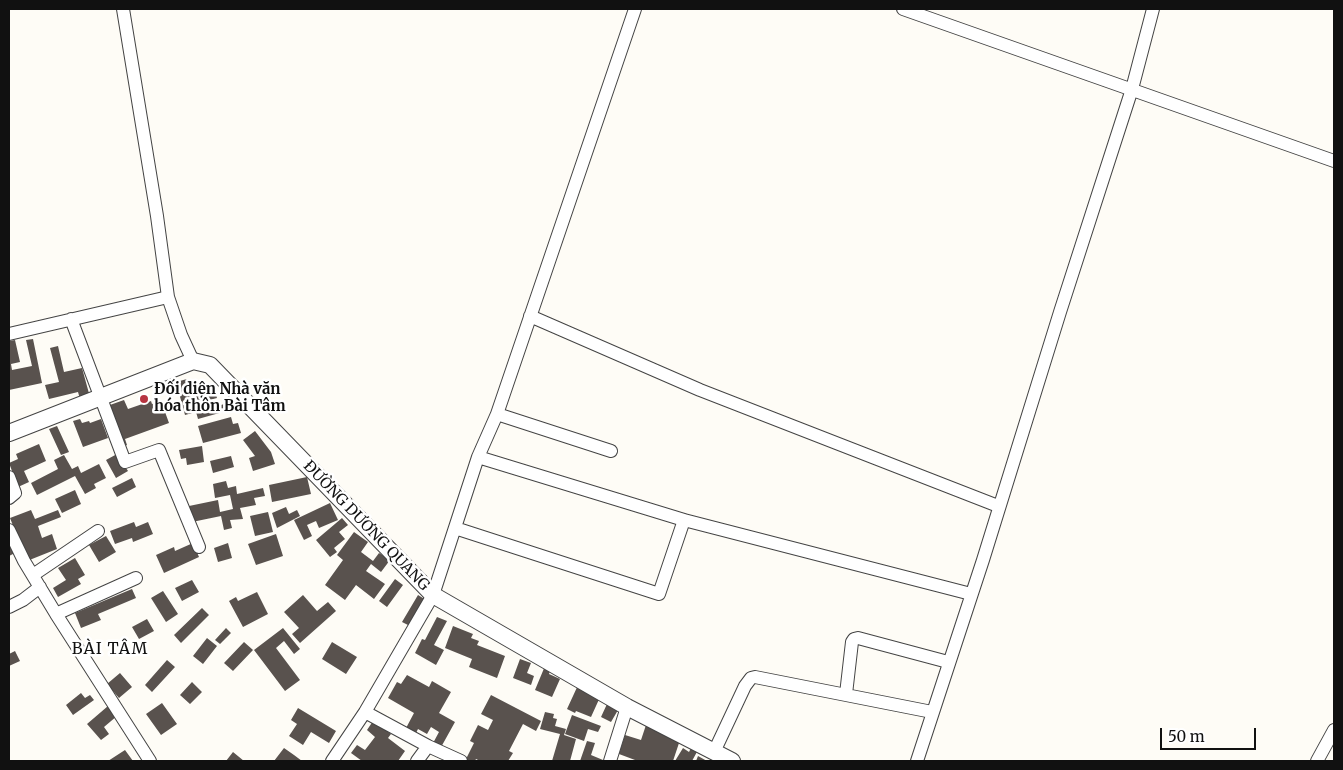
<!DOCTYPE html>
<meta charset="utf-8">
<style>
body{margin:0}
#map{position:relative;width:1343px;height:770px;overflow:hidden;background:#fefcf6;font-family:Merriweather,serif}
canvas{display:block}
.frame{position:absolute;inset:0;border:10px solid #111;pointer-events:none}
.scale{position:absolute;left:1160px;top:728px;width:96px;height:22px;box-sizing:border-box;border:2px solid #111;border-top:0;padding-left:6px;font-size:15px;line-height:18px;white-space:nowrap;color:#111;-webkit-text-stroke:4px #fff;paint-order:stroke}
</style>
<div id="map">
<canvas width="1343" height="770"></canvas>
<div class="frame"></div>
<div class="scale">50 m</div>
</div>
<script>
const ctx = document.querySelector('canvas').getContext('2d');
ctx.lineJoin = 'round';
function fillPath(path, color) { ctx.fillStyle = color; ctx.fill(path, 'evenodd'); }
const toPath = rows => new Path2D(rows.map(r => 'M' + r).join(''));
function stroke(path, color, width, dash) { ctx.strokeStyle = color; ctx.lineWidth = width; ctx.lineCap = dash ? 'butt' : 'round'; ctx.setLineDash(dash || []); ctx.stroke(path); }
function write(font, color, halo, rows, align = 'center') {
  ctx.font = font + ' Merriweather,serif'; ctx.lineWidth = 5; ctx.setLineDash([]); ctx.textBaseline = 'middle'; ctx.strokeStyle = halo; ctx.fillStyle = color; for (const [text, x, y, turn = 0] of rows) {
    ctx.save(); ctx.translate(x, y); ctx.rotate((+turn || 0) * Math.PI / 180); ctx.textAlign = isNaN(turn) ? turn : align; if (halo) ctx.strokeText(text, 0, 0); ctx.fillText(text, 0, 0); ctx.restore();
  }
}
fillPath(toPath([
 [33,339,42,383,9,390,9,341,15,340,20,362,11,364,12,370,32,366,26,340],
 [58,346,64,372,82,368,90,397,80,399,78,392,49,399,45,385,59,382,50,348],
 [187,379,191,395,214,389,217,398,194,404,196,412,228,403,230,410,198,419,196,412,185,415,176,382],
 [124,400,128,409,151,401,152,404,161,401,169,423,125,439,127,445,122,447,107,406],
 [231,417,233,424,238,423,241,433,203,443,198,426],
 [80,419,82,423,89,421,90,423,101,419,108,438,83,447,73,421],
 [57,426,69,452,61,455,49,429],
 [255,431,271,452,275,464,253,471,249,458,255,456,243,440],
 [39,444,46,461,24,471,29,482,18,487,9,463,18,459,16,454],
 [202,446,204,462,187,465,186,458,181,459,179,450],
 [117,454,128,471,116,478,106,460],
 [64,455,72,469,78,466,81,473,99,464,106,478,94,484,96,488,85,494,75,476,37,495,31,483,58,469,54,460],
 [231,456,234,467,213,473,210,461],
 [307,477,311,494,272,502,269,485],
 [132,478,136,487,117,497,112,488],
 [226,481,228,488,236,486,237,494,263,488,265,496,254,498,256,505,240,508,243,519,230,520,232,528,224,530,221,516,192,522,189,506,218,500,220,512,233,509,230,495,215,498,213,484],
 [75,490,81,504,62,513,55,499],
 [330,503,338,520,319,528,316,521,307,525,312,536,304,540,294,520],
 [286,507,289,514,297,510,300,516,277,528,272,513],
 [31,510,35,519,58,510,61,517,38,526,42,538,52,534,57,549,27,561,10,518],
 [268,512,273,532,255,536,250,516],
 [342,518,348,525,339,532,345,539,334,548,337,552,330,557,316,540],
 [134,522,136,527,148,522,153,534,133,542,132,538,115,544,110,531],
 [354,532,368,542,361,552,373,561,379,553,390,560,381,572,371,564,366,571,385,584,374,599,356,585,345,600,325,585,343,560,337,555],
 [276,534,283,556,256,565,248,544],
 [106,536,116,552,99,562,89,545],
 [9,537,17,552,9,556],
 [193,543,199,557,164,573,156,555,174,547,175,551],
 [228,543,232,558,218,562,214,548],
 [75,558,85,575,78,579,81,584,58,597,53,588,66,580,58,568],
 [395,579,403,585,387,607,379,601],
 [192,580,199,592,182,601,175,588],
 [132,589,136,598,98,614,101,620,81,628,75,613],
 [163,591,178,614,166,622,151,598],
 [257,592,268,614,243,627,229,601,236,597,238,601],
 [303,595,317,611,328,602,336,611,300,643,292,634,299,628,284,612],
 [418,595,426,600,410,626,402,622],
 [202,608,209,615,181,643,174,635],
 [437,617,447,621,434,645,444,650,436,665,415,653,422,639,425,640],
 [147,619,154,631,139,639,132,627],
 [453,626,473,634,471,638,479,641,477,645,505,656,497,678,469,667,472,659,445,648],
 [226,628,231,633,220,644,215,640],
 [283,628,300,649,294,654,284,641,276,648,300,680,285,691,254,650],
 [207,638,217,646,203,664,193,656],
 [244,642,253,650,233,671,224,663],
 [332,642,357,657,346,674,322,659],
 [15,651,20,661,9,666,9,654],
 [520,659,531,663,527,673,534,676,531,685,513,678],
 [167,660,175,667,152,692,145,685],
 [545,666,551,668,549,674,560,679,552,697,535,690],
 [120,673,132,687,119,698,107,684],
 [407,675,429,687,432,681,451,692,439,713,455,722,440,749,432,745,439,732,431,727,427,734,418,729,415,735,405,730,414,713,388,698,397,682,401,684],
 [192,682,202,692,190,704,180,695],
 [579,683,601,695,591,717,576,711,575,713,567,709],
 [81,693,85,698,90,695,94,700,73,715,66,705],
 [491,695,541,721,536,731,523,724,509,751,513,753,508,761,480,761,476,759,475,761,465,761,474,743,470,741,478,725,488,730,493,720,481,714],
 [162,703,177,724,161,735,146,714],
 [607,704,618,710,611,722,601,717],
 [108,706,117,716,104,727,109,734,101,740,87,724],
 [298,708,336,731,329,743,311,732,303,745,289,736,297,724,291,720],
 [545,712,554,714,553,718,557,719,555,726,566,729,564,735,576,739,570,761,552,761,560,734,540,729],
 [572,715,601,726,598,732,588,729,584,741,565,734],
 [373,721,391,734,388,738,405,751,398,761,374,761,372,760,371,761,362,761,351,753,357,745,365,750,375,737,367,730],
 [646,725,680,740,673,761,634,761,635,760,619,754,625,735,641,740],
 [587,741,595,743,591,755,603,760,603,761,580,761],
 [692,746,698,750,692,761,675,761,683,748,689,752],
 [284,748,294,755,302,761,274,761],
 [125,750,133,761,108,761],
 [233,752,244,761,226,761],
 [698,756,707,761,696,761]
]), '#59524e');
const minor = toPath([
 [123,9,157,216,168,297],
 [903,9,1334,161],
 [530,316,700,390,998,506],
 [71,319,125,462,159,450,199,547],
 [9,334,168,297,181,335,193,361],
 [497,414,611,451],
 [478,457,684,520,971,594],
 [9,477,15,493,9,498],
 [455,528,659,594,684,520],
 [9,530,24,561,56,614,150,761],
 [33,575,98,531],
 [9,607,23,600,40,587],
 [56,614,136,578],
 [846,694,852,642,854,639,858,638,948,662],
 [365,712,428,746,461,761],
 [714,752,745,686,751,678,755,677,932,712],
 [332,761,365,712,433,595,478,457,497,414,635,9],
 [417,761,428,746],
 [610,761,627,707],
 [917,761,983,560,1060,312,1132,89,1153,9],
 [1317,761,1334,730]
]);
const tertiary = toPath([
 [9,433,193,361,210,365,433,595,627,707,732,761]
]);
stroke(minor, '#444', 14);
stroke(tertiary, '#444', 18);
stroke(minor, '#fff', 12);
stroke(tertiary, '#fff', 16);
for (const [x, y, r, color] of [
 [144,399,5,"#b6343f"]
]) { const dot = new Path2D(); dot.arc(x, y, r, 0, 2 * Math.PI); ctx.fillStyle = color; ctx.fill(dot); stroke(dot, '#fff', 2); }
write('bold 15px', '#111', '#fff', [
 ["Đối diện Nhà văn",154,390],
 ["hóa thôn Bài Tâm",154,407]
], 'left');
write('15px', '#111', '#fff', [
 ["ĐƯỜNG DƯƠNG QUANG",366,526,46]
]);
ctx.letterSpacing = '1px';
write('16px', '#111', '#fff', [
 ["BÀI TÂM",110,649]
]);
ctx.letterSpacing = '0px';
</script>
